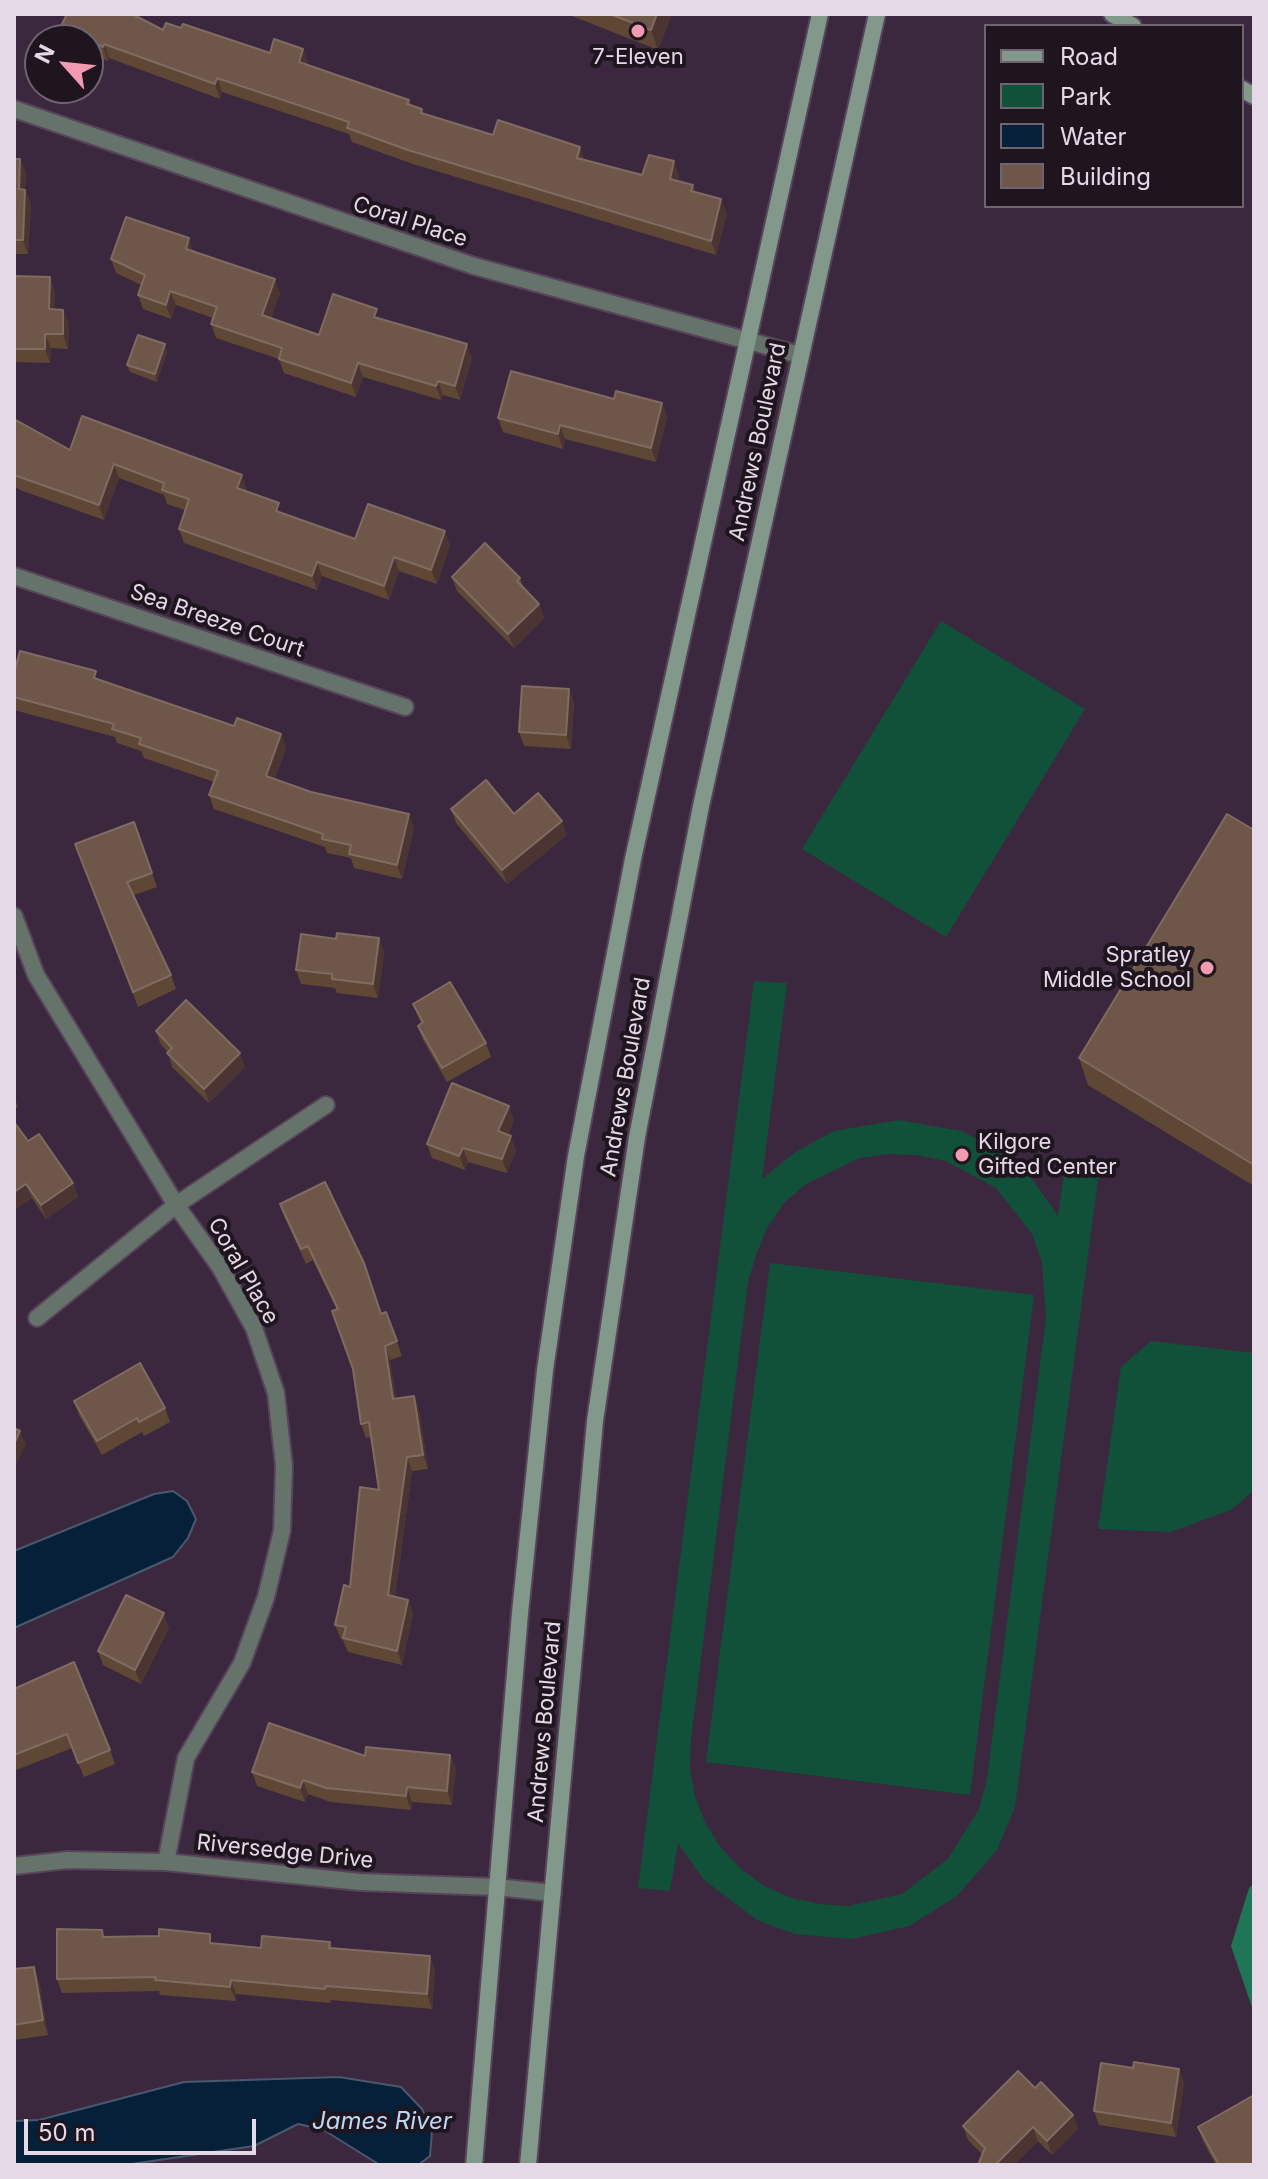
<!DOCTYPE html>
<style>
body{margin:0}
#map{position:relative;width:1268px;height:2179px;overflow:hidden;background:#3c283e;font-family:Inter,sans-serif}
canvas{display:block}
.frame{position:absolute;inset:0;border:16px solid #e6d9e7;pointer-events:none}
.legend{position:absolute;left:984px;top:24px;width:260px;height:184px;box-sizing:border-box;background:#1e151f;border:2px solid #6e636f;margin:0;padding:10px 14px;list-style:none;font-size:24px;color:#e6d9e7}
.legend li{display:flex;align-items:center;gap:16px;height:40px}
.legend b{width:40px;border:2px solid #6e636f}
.north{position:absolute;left:24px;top:24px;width:80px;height:80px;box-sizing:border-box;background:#1e151f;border:2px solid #6e636f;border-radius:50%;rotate:297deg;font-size:22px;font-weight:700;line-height:32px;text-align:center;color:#e6d9e7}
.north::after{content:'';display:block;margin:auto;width:28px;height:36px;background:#f19ab1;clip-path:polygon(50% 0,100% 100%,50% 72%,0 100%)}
.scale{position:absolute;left:24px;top:2119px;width:232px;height:36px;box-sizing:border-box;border:4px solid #e6d9e7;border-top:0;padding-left:10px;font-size:24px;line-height:28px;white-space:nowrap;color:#e6d9e7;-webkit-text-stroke:6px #1e151f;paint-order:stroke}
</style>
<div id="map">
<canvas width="1268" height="2179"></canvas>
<div class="frame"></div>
<ul class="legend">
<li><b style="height:10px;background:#81988b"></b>Road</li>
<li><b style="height:22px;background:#11513a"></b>Park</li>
<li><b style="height:22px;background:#072039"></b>Water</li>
<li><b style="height:22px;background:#6e5749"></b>Building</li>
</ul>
<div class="north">N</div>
<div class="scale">50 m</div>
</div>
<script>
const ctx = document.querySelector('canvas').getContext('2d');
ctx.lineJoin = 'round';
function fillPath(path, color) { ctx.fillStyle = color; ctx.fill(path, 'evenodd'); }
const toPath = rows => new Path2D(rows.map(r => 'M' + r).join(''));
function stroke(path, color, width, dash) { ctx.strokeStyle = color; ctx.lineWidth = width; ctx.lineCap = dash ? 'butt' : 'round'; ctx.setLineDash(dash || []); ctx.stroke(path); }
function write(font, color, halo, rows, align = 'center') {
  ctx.font = font + ' Inter,sans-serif'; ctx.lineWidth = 8; ctx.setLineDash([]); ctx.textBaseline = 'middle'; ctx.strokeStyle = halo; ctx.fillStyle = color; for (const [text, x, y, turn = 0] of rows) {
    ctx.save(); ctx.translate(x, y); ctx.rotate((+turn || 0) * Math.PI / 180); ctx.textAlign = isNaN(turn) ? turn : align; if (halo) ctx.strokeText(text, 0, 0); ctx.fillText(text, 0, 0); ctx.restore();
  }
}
fillPath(toPath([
 [941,621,1085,709,946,937,802,849],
 [754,981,787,983,762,1179,794,1153,834,1131,899,1120,961,1131,999,1150,1033,1180,1058,1216,1065,1167,1099,1172,1015,1807,997,1850,957,1896,909,1926,851,1939,795,1934,757,1920,704,1880,678,1843,670,1891,638,1888],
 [888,1154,917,1155,946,1161,996,1188,1032,1234,1042,1262,1046,1318,987,1779,979,1809,948,1859,902,1894,848,1906,820,1904,791,1898,764,1886,741,1869,721,1848,706,1824,695,1797,690,1769,691,1739,748,1282,756,1255,767,1228,784,1203,806,1184,859,1158],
 [770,1263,1034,1295,970,1795,706,1762],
 [1151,1341,1254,1353,1254,1490,1231,1510,1170,1532,1098,1529,1121,1367]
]), '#11513a');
fillPath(toPath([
 [1254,1884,1254,2013,1231,1946,1249,1888]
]), '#1f7555');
const water = toPath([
 [173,1491,187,1501,196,1519,188,1538,173,1557,14,1628,14,1551,154,1494,173,1491],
 [339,2077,401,2087,422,2109,432,2131,430,2156,418,2165,380,2165,322,2129,298,2124,254,2146,125,2165,14,2165,14,2121,39,2120,184,2082,339,2077]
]);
fillPath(water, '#072039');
stroke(water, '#4a586d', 2);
const street = toPath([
 [14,109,474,266,800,355],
 [14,576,405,707],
 [14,916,36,975,176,1205,220,1267,254,1328,276,1393,284,1466,282,1531,266,1597,242,1663,186,1758,166,1862],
 [37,1318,176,1205,326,1105],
 [14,1866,68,1860,166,1862,360,1882,496,1887,553,1893]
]);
const secondary = toPath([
 [1112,14,1133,26],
 [1242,89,1254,96],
 [474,2165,520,1613,545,1370,576,1156,633,859,820,14],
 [528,2165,595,1421,637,1137,701,806,877,14]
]);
stroke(street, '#574459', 20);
stroke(secondary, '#574459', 20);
stroke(street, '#65736b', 16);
stroke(secondary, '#81988b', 16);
fillPath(toPath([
 [567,14,672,14,658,50],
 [61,26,163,30,181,28,270,53,303,49,308,64,308,66,409,100,411,105,424,113,493,135,580,147,584,159,642,175,679,175,678,181,693,185,695,192,727,213,716,255,413,164,352,142,349,134,222,92,220,99,109,58,108,61,88,51,88,40,66,40],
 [14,159,20,159,26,173,25,190,31,204,28,254,14,254],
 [194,251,280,293,271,318,319,335,380,319,472,358,460,400,443,395,441,400,363,377,356,397,284,373,279,359,216,338,211,324,213,318,176,305,171,319,143,309,138,295,141,285,116,273,111,259],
 [14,276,55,292,54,309,63,310,69,324,68,349,51,348,50,363,14,362],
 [165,344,167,352,157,382,130,372,127,365],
 [614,399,662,403,667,417,656,462,565,439,563,449,503,432,498,418],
 [14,419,70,450,247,490,246,492,282,513,355,539,450,545,437,584,399,571,389,600,322,576,317,590,184,543,179,529,185,510,167,504,164,495,119,478,104,520,20,490,14,486],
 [452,577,520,578,524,589,539,604,544,618,514,648,457,591],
 [14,673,99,680,234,726,281,734,286,748,275,779,414,828,402,879,354,868,351,858,327,853,325,847,214,809,209,795,214,782,144,758,141,751,117,743,115,737,14,710],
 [569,689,574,704,571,749,524,746,519,732],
 [451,809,514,814,567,835,507,884,456,823],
 [134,822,157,887,134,895,171,975,176,989,138,1007,75,844],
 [1254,830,1254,1186,1088,1085,1079,1058],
 [379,938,384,953,378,998,337,993,335,988,301,984,296,970,336,939],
 [413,1004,486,1043,491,1057,447,1082,423,1040,418,1026,421,1024],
 [156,1031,245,1067,209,1103,172,1067,168,1052,161,1045],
 [14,1097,18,1107,14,1109],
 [514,1120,508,1135,516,1150,507,1173,468,1162,465,1170,432,1158,427,1144],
 [14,1122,28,1141,73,1183,78,1197,46,1219,32,1198,17,1208,14,1204],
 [280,1204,382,1314,386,1312,402,1356,390,1360,396,1398,414,1396,419,1410,428,1469,412,1471,395,1597,408,1600,413,1614,402,1665,348,1652,343,1640,341,1639,335,1625,350,1587,379,1490,371,1437,366,1438,361,1424,353,1369,337,1310,313,1260,306,1264,285,1218],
 [74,1401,165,1408,170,1422,144,1436,142,1432,102,1455,79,1415],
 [169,1628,141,1684,103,1665,98,1651],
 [14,1689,110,1750,115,1764,84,1777,72,1748,14,1771],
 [450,1755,456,1769,452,1805,412,1802,411,1810,331,1802,308,1794,305,1802,257,1786,252,1772,365,1756],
 [105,1937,213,1943,261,1948,330,1942,332,1948,435,1970,432,2009,331,2000,330,2003,236,1994,236,2001,160,1995,159,1991,62,1993,57,1979],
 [14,1969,39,1981,48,2035,14,2040],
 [1184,2083,1176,2137,1099,2125,1094,2111],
 [1035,2088,1073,2115,1078,2129,1052,2155,1038,2141,1014,2165,978,2165,982,2154,968,2140,963,2126],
 [1198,2127,1254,2165,1216,2165,1203,2141]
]), '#5f4736');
fillPath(toPath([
 [657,14,672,14,658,50,651,30],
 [104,44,109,58,108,61,103,47],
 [303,49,308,64,304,77,299,62],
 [217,78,222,92,220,99,215,84],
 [580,147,585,161,577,158],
 [20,159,26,173,24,203,19,189],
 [674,161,679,175,675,194,670,179],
 [25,190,31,204,28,254,23,240],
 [721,199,727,213,716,255,711,241],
 [189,238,194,253,186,249],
 [50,277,55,292,54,323,49,309],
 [275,279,280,293,268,329,262,315],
 [170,291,176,305,171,319,166,305],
 [63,310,69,324,68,349,63,334],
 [45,334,51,348,50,363,45,349],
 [165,344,167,352,157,382,155,374],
 [467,344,472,358,460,400,455,386],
 [358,363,363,377,356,397,351,383],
 [438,381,443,395,441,400,436,386],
 [662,403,667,417,656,462,651,448],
 [560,425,565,439,563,449,558,434],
 [114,464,119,478,104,520,99,505],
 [242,475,247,490,242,503,237,488],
 [445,531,450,545,437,584,431,570],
 [394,557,399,571,389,600,384,586],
 [317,562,322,576,317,590,312,576],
 [539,604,544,618,514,648,508,634],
 [569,689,574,704,571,749,566,735],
 [281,734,286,748,271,790,266,776],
 [409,814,414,828,402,879,397,865],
 [562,821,567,835,507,884,502,870],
 [379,938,384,953,378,998,373,984],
 [240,1053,245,1067,209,1103,204,1089],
 [509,1106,514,1120,503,1145,498,1131],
 [511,1136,516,1150,507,1173,502,1159],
 [463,1148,468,1162,465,1170,459,1156],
 [73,1183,78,1197,46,1219,41,1205],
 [26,1184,32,1198,17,1208,14,1201,14,1192],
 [385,1346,390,1360,398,1413,393,1399],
 [414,1396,419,1410,428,1469,423,1455],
 [20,1431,26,1445,14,1468,14,1444],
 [407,1457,412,1471,393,1610,388,1595],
 [408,1600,413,1614,402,1665,397,1651],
 [164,1613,169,1628,141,1684,135,1670],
 [450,1755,456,1769,452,1805,447,1791],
 [303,1780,308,1794,305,1802,300,1788],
 [407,1787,412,1802,411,1810,406,1796],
 [430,1956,435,1970,432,2009,427,1994],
 [34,1967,39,1981,48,2035,43,2020],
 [231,1980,236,1994,236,2001,230,1987],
 [1179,2069,1184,2083,1176,2137,1171,2123],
 [1073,2115,1078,2129,1052,2155,1047,2141],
 [1033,2127,1038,2141,1014,2165,995,2165]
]), '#4b3431');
const building = toPath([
 [67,14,132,14,163,30,166,23,181,28,183,24,270,53,274,39,303,49,299,62,409,100,407,104,422,109,421,113,493,135,498,120,580,147,577,158,642,175,649,155,674,161,670,179,693,185,691,191,721,199,711,241,408,150,347,128,349,122,217,78,215,84,104,44,103,47,61,26,67,14],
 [610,14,657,14,651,30,610,14],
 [14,159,20,159,19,189,25,190,23,240,14,240,14,159],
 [126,217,189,238,186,249,275,279,262,315,319,335,333,294,377,309,374,317,467,344,455,386,438,381,436,386,358,363,351,383,279,359,282,348,211,324,217,307,170,291,166,305,138,295,145,275,111,259,126,217],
 [14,276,50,277,49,309,63,310,63,334,45,334,45,349,14,349,14,276],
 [138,335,165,344,155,374,127,365,138,335],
 [511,371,614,399,616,391,662,403,651,448,560,425,558,434,498,418,511,371],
 [82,416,242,475,237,488,279,503,276,511,355,539,368,504,445,531,431,570,394,557,384,586,317,562,312,576,179,529,189,499,162,490,164,483,114,464,99,505,14,475,14,419,70,450,82,416],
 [485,543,520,578,517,581,539,604,508,634,452,577,485,543],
 [20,651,96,671,94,678,234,726,237,718,281,734,266,776,311,792,409,814,397,865,349,854,351,845,322,839,323,834,209,795,218,771,139,744,141,738,112,729,114,724,14,697,14,673,20,651],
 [522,686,569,689,566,735,519,732,522,686],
 [486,780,514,814,538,793,562,821,502,870,451,809,486,780],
 [1227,814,1254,830,1254,1165,1079,1058,1227,814],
 [134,822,152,873,127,882,171,975,133,992,75,844,134,822],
 [337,933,379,938,373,984,332,979,332,974,296,970,301,934,336,939,337,933],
 [450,982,486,1043,442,1068,418,1026,423,1022,413,1004,450,982],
 [186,1000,240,1053,204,1089,167,1053,172,1048,156,1031,186,1000],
 [452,1083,509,1106,498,1131,511,1136,502,1159,463,1148,459,1156,427,1144,452,1083],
 [14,1122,28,1141,39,1134,73,1183,41,1205,26,1184,14,1192,14,1122],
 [325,1182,364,1263,381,1314,386,1312,397,1341,385,1346,393,1399,414,1396,423,1455,407,1457,388,1595,408,1600,397,1651,343,1638,346,1627,335,1625,344,1585,350,1587,360,1487,379,1490,369,1422,361,1424,353,1369,332,1311,338,1309,308,1246,301,1249,280,1204,325,1182],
 [140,1363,165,1408,139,1422,137,1418,97,1441,74,1401,140,1363],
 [14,1428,20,1431,14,1444,14,1428],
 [126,1595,164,1613,135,1670,98,1651,126,1595],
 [74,1662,110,1750,78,1763,67,1734,14,1755,14,1689,74,1662],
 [269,1723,365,1756,366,1747,450,1755,447,1791,407,1787,406,1796,326,1788,303,1780,300,1788,252,1772,269,1723],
 [57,1929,102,1930,103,1937,159,1936,159,1929,210,1934,210,1943,261,1948,262,1936,330,1942,329,1948,430,1956,427,1994,326,1986,325,1989,231,1980,230,1987,155,1980,156,1977,57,1979,57,1929],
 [34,1967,43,2020,14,2025,14,1969,34,1967],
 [1134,2062,1179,2069,1171,2123,1094,2111,1101,2063,1133,2068,1134,2062],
 [1018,2071,1035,2088,1041,2082,1073,2115,1047,2141,1033,2127,995,2165,978,2165,985,2148,963,2126,1018,2071],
 [1254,2095,1254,2165,1219,2165,1198,2127,1254,2095]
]);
fillPath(building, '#6e5749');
stroke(building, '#806b62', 2);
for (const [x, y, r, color] of [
 [638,31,8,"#f19ab1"],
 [1207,968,8,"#f19ab1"],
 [962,1155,8,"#f19ab1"]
]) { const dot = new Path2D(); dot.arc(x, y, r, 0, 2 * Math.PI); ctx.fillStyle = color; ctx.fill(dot); stroke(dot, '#1e151f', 3); }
write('22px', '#e6d9e7', '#1e151f', [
 ["7-Eleven",638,57],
 ["Spratley",1191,955,"right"],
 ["Middle School",1191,980,"right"],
 ["Kilgore",978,1142,"left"],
 ["Gifted Center",978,1167,"left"]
]);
write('22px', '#e6d9e7', '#1e151f', [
 ["Coral Place",410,222,18],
 ["Andrews Boulevard",758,442,-78],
 ["Sea Breeze Court",217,621,19],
 ["Andrews Boulevard",626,1077,-80],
 ["Coral Place",243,1271,60],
 ["Andrews Boulevard",545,1722,-85],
 ["Riversedge Drive",285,1852,6]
]);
write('italic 24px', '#bdd8f5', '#1e151f', [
 ["James River",382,2122]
]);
</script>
